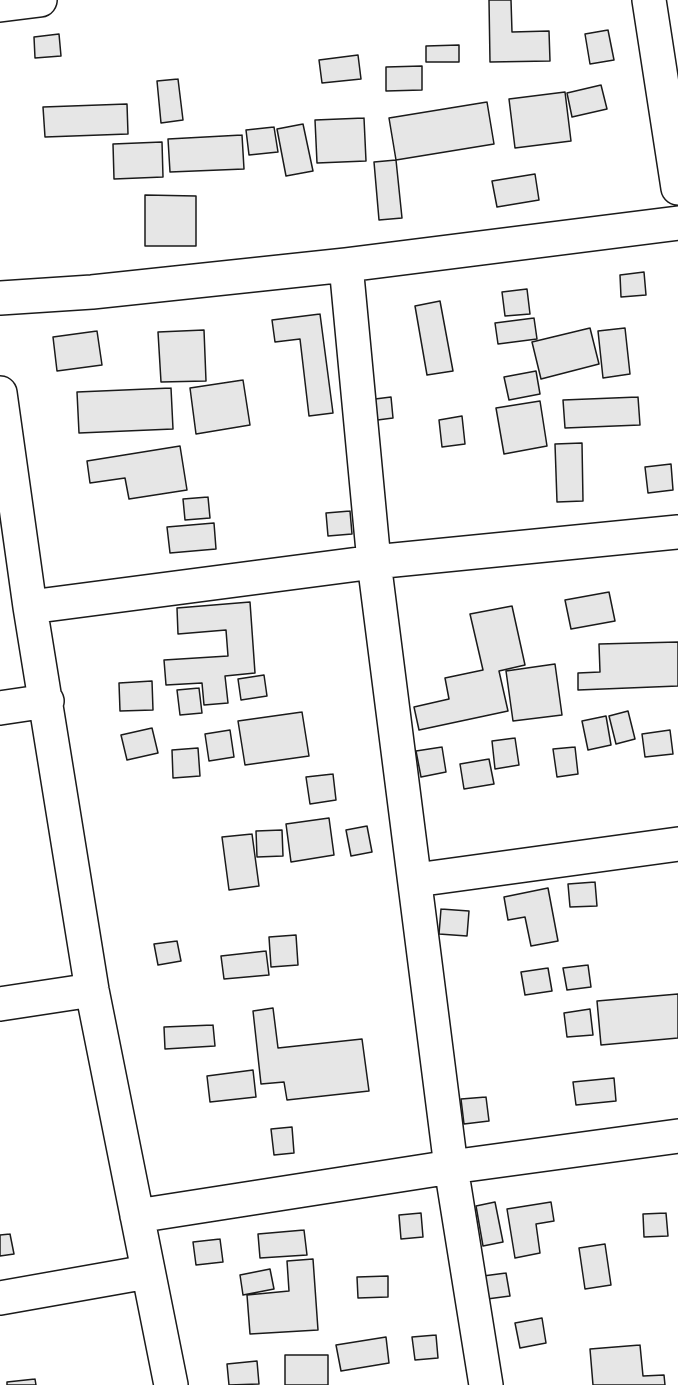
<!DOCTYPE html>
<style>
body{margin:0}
canvas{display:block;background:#fff}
</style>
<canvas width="678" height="1385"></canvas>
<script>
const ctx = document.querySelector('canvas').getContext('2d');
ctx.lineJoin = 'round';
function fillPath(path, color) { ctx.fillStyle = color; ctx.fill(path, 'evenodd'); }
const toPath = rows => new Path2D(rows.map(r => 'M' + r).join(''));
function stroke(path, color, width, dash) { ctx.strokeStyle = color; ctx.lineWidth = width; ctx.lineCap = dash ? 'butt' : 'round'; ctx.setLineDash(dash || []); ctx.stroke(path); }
const building = toPath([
 [489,0,511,0,512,32,549,31,550,61,490,62,489,0],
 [608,30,614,60,590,64,585,34,608,30],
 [59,34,61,56,35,58,34,37,59,34],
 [459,45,459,62,426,62,426,46,459,45],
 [358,55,361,79,322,83,319,60,358,55],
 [422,66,422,90,386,91,386,67,422,66],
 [178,79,183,120,161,123,157,81,178,79],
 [601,85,607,109,572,117,567,93,601,85],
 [565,92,571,141,515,148,509,99,565,92],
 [487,102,494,144,396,160,389,118,487,102],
 [127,104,128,134,45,137,43,107,127,104],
 [364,118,366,161,317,163,315,120,364,118],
 [303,124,313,171,286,176,277,129,303,124],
 [274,127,278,152,249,155,246,130,274,127],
 [242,135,244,169,170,172,168,139,242,135],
 [162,142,163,177,114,179,113,144,162,142],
 [396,160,402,218,379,220,374,162,396,160],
 [535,174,539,200,497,207,492,181,535,174],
 [145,195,196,196,196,246,145,246,145,195],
 [644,272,646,295,621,297,620,275,644,272],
 [527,289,530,314,505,316,502,292,527,289],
 [440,301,453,371,427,375,415,306,440,301],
 [320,314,333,413,309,416,300,339,275,342,272,320,320,314],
 [534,318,537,339,498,344,495,323,534,318],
 [590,328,599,364,541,379,532,342,590,328],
 [625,328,630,374,603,378,598,331,625,328],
 [204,330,206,381,161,382,158,332,204,330],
 [97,331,102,365,57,371,53,337,97,331],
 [536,371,540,394,509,400,504,377,536,371],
 [243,380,250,425,196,434,190,388,243,380],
 [171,388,173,429,79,433,77,392,171,388],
 [391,397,393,418,362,422,359,401,391,397],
 [638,397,640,425,565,428,563,400,638,397],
 [540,401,547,446,504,454,496,408,540,401],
 [462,416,465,444,442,447,439,420,462,416],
 [582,443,583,501,557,502,555,444,582,443],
 [180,446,187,490,129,499,125,478,90,483,87,461,180,446],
 [671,464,673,490,648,493,645,467,671,464],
 [208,497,210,518,185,520,183,499,208,497],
 [350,511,352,534,328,536,326,513,350,511],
 [214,523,216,549,170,553,167,527,214,523],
 [609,592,615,621,571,629,565,600,609,592],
 [250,602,255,673,225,676,228,703,204,705,202,683,166,685,164,660,228,656,226,630,178,634,177,608,250,602],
 [512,606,525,665,499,671,508,711,419,730,414,707,449,699,445,678,483,670,470,614,512,606],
 [678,642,678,686,578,690,578,673,600,672,599,644,678,642],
 [555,664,562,715,513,721,506,671,555,664],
 [264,675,267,696,241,700,238,679,264,675],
 [152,681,153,710,120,711,119,683,152,681],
 [199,688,202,713,180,715,177,690,199,688],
 [628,711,635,739,616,744,609,716,628,711],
 [302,712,309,756,245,765,238,721,302,712],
 [606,716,611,745,588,750,582,721,606,716],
 [152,728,158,753,127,760,121,735,152,728],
 [230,730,234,757,209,761,205,734,230,730],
 [670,730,673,754,645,757,642,734,670,730],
 [515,738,519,765,495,769,492,741,515,738],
 [442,747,446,772,421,777,416,751,442,747],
 [575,747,578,774,557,777,553,749,575,747],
 [198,748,200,776,173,778,172,750,198,748],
 [489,759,494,784,464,789,460,764,489,759],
 [333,774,336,800,310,804,306,777,333,774],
 [329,818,334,855,291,862,286,824,329,818],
 [367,826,372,852,351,856,346,830,367,826],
 [282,830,283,856,257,857,256,831,282,830],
 [252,834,259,886,229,890,222,837,252,834],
 [595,882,597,906,570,907,568,884,595,882],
 [548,888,558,941,531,946,525,917,508,920,504,897,548,888],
 [441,909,469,911,467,936,439,934,441,909],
 [296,935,298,965,271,967,269,937,296,935],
 [177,941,181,961,158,965,154,944,177,941],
 [266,951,269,975,224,979,221,956,266,951],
 [588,965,591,987,567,990,563,968,588,965],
 [548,968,552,991,525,995,521,972,548,968],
 [678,994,678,1038,601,1045,597,1001,678,994],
 [273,1008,278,1048,362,1039,369,1091,287,1100,284,1082,261,1084,253,1011,273,1008],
 [590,1009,593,1035,567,1037,564,1013,590,1009],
 [213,1025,215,1046,165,1049,164,1027,213,1025],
 [253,1070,256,1097,210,1102,207,1076,253,1070],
 [614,1078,616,1101,576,1105,573,1082,614,1078],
 [486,1097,489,1121,464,1124,461,1099,486,1097],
 [292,1127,294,1153,274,1155,271,1129,292,1127],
 [495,1202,503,1242,483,1246,476,1206,495,1202],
 [551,1202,554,1221,536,1224,540,1253,515,1258,507,1209,551,1202],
 [421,1213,423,1237,401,1239,399,1215,421,1213],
 [666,1213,668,1236,644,1237,643,1214,666,1213],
 [304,1230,307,1255,260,1258,258,1234,304,1230],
 [10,1234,14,1254,0,1256,0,1235,10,1234],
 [220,1239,223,1262,196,1265,193,1242,220,1239],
 [605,1244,611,1285,585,1289,579,1248,605,1244],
 [313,1259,318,1330,250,1334,247,1295,289,1291,287,1261,313,1259],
 [270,1269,274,1289,243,1295,240,1275,270,1269],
 [506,1273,510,1296,487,1299,483,1276,506,1273],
 [388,1276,388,1297,358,1298,357,1277,388,1276],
 [542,1318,546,1343,520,1348,515,1323,542,1318],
 [436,1335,438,1358,415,1360,412,1337,436,1335],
 [386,1337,389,1363,341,1371,336,1345,386,1337],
 [640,1345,643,1376,664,1375,665,1385,593,1385,590,1349,640,1345],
 [285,1355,328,1355,328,1385,285,1385,285,1355],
 [257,1361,259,1384,229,1385,227,1364,257,1361],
 [35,1379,36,1385,7,1385,7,1382,35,1379]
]);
fillPath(building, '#e6e6e6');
stroke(building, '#1a1a1a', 1.5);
const minor = toPath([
 [649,0,678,188],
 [0,5,40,0],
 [346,265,374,562,451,1167,486,1385],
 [0,298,92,292,346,265,678,223],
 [0,393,30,607,92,990,171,1385],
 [30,607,374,562,678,532],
 [0,708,47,701],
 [416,880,678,844],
 [0,1004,92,990],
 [137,1216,451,1167,678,1136],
 [0,1298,147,1272]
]);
stroke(minor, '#1a1a1a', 36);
stroke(minor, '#fff', 33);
</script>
